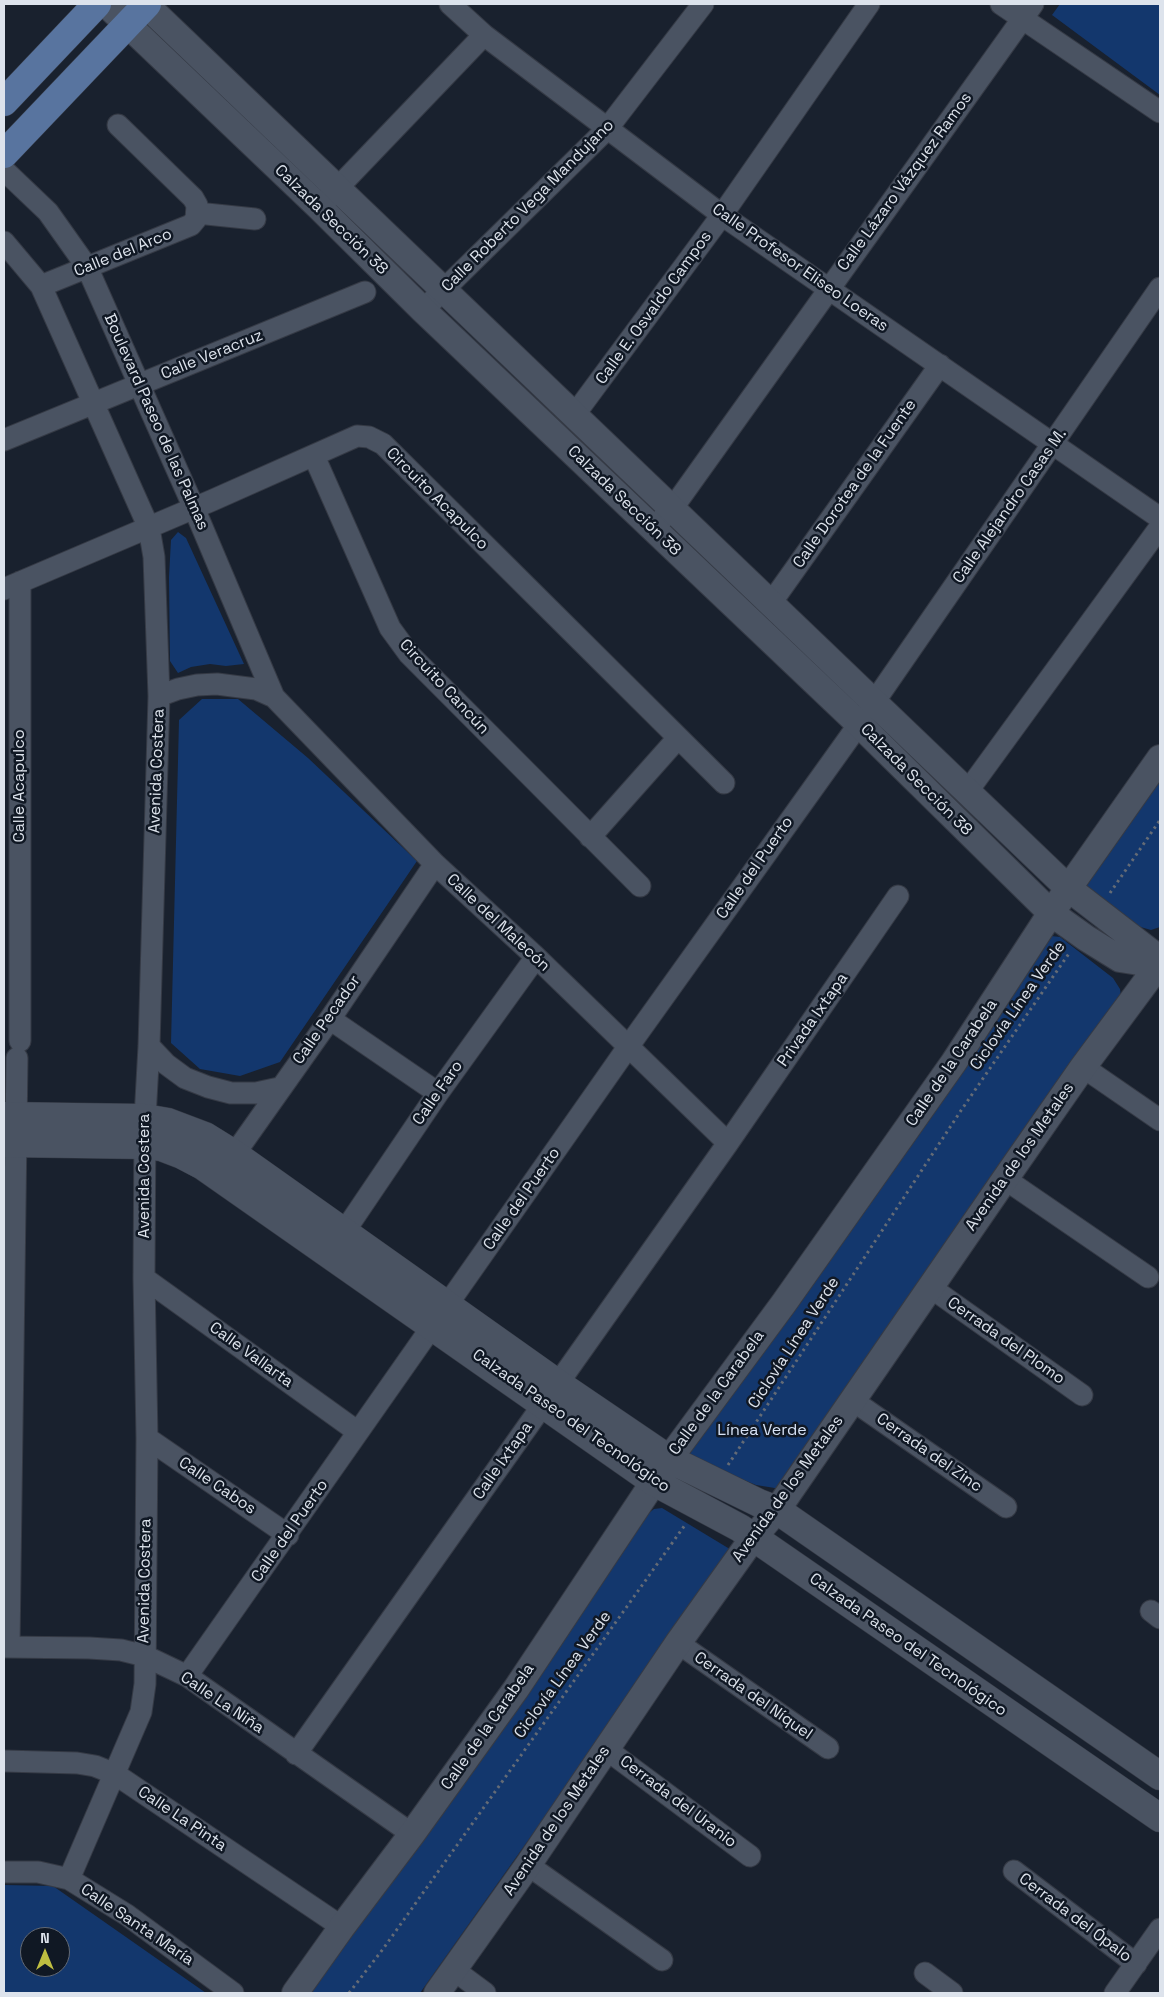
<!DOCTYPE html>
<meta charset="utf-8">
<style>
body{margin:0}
#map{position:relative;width:1164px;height:1997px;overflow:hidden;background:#19212e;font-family:"Space Grotesk",sans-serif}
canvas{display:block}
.frame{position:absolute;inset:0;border:5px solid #dde3ec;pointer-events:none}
.north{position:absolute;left:20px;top:1927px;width:50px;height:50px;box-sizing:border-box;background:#101824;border:1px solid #626974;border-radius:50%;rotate:0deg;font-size:14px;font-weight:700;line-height:20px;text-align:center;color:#dde3ec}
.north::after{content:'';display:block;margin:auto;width:18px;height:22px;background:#bfbe41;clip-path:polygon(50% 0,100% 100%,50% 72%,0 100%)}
</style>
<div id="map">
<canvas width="1164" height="1997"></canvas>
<div class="frame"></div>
<div class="north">N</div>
</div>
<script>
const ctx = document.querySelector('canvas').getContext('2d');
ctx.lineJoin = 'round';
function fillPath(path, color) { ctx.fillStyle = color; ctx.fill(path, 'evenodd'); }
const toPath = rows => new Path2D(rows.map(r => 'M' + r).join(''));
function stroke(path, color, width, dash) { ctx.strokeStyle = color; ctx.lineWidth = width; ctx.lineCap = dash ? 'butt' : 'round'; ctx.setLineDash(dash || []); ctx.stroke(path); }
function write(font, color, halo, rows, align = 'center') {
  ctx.font = font + ' "Space Grotesk",sans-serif'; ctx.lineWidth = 5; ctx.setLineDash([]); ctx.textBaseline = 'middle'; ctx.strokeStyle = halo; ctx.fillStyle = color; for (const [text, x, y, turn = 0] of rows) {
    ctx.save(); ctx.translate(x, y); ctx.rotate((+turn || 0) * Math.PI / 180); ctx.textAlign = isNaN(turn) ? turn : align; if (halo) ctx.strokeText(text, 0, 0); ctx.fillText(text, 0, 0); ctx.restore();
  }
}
fillPath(toPath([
 [1060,4,1160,4,1160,95,1052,15],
 [178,532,186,538,244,664,226,666,210,664,191,667,178,673,170,661,169,577,171,540],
 [202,699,238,699,308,758,417,861,280,1062,240,1076,200,1069,171,1043,179,720],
 [1160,768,1160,927,1151,930,1137,926,1077,886],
 [1051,936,1060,937,1113,978,1120,989,1121,997,781,1489,756,1485,685,1456],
 [662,1508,733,1551,420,1993,310,1993,649,1513,654,1509],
 [4,1885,53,1886,206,1993,4,1993],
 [30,1937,60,1937,60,1967,30,1967]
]), '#13376d');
const minor = toPath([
 [450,4,484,35,722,215,1160,518],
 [1001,4,1160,112],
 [4,170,48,212,87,267,194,508,274,697,435,864,536,957,728,1143],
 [327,199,484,35],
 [197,213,255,219],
 [4,242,41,286,149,528,154,557,159,696,149,1046,145,1118,144,1278,147,1438,145,1684,141,1712,69,1879],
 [41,286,191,225,196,219,197,205,193,198,118,125],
 [423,310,607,129,703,4],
 [575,414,722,215,869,4],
 [4,440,365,292],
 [314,456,390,628,409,654,640,886],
 [662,519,672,509,1033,4],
 [4,589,213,500,357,436,369,437,383,444,724,783],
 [771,603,940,365],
 [159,696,178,689,197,685,217,684,256,689,274,697],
 [967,792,1160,527],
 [590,837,678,738],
 [330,1019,438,1093],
 [20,1041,20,582],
 [149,1046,166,1064,185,1078,208,1087,231,1093,256,1093,279,1088],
 [1083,1067,1160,1120],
 [226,1166,330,1019,435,864],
 [1005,1179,1148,1277],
 [344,1232,438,1093,536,957],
 [144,1278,358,1432],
 [930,1287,1082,1395],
 [852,1400,1006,1507],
 [147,1438,288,1535],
 [1151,1611,1160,1618],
 [678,1643,828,1748],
 [4,1647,89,1648,121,1650,145,1656,187,1676,412,1834],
 [9,1647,17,1058],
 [187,1676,628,1047,859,724,1160,288],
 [606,1749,750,1856],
 [296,1754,728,1143,898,896],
 [4,1761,77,1763,95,1766,115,1774,342,1927],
 [528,1865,662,1960],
 [1014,1871,1136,1964],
 [4,1872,38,1872,69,1879,127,1915,233,1993],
 [454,1970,485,1993],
 [925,1973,952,1993],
 [1115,1993,1160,1929]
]);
const tertiary = toPath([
 [106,4,318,206,423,310,859,724,1051,913,1086,938,1120,959,1139,962,1160,961],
 [145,4,1068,888,1160,959],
 [295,1993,342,1927,412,1834,516,1689,669,1459,784,1303,954,1062,1051,913,1160,758],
 [437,1993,528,1865,678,1643,753,1538,777,1510,1005,1179,1083,1067,1160,963]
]);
const secondary = toPath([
 [4,1116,145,1118,168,1122,205,1136,234,1154,557,1383,669,1459,759,1503,777,1510,1160,1776],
 [4,1143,145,1145,161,1147,182,1155,203,1166,654,1482,740,1528,1160,1818]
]);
const primary = toPath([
 [4,102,97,4],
 [4,154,147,4]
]);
stroke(minor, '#353a45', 23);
stroke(tertiary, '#353a45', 28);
stroke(secondary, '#353a45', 29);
stroke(primary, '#353a45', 29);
stroke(toPath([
 [1110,893,1160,820],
 [728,1465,962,1109,1070,952],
 [349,1993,383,1949,685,1525]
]), '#646b76', 3, [2.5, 4]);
stroke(minor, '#4a5362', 21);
stroke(tertiary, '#4a5362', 26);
stroke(secondary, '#4a5362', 28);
stroke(primary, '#58749f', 28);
write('16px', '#dde3ec', '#101824', [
 ["Calle Lázaro Vázquez Ramos",905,182,-54],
 ["Calle Roberto Vega Mandujano",528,206,-45],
 ["Calzada Sección 38",331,220,44],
 ["Calle del Arco",123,253,-22],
 ["Calle Profesor Eliseo Loeras",800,268,35],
 ["Calle E. Osvaldo Campos",654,308,-54],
 ["Calle Veracruz",212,355,-22],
 ["Boulevard Paseo de las Palmas",156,422,66],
 ["Calle Dorotea de la Fuente",855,484,-55],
 ["Circuito Acapulco",437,499,45],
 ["Calzada Sección 38",624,501,44],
 ["Calle Alejandro Casas M.",1010,506,-55],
 ["Circuito Cancún",444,687,47],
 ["Avenida Costera",157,771,-88],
 ["Calzada Sección 38",916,780,45],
 ["Calle Acapulco",20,786,-90],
 ["Calle del Puerto",755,868,-55],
 ["Calle del Malecón",498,923,43],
 ["Ciclovía Línea Verde",1018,1006,-55],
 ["Calle Pecador",327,1020,-55],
 ["Privada Ixtapa",813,1020,-55],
 ["Calle de la Carabela",952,1063,-56],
 ["Calle Faro",438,1093,-55],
 ["Avenida de los Metales",1020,1157,-55],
 ["Avenida Costera",145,1176,-90],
 ["Calle del Puerto",522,1199,-55],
 ["Cerrada del Plomo",1006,1341,35],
 ["Ciclovía Línea Verde",794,1343,-57],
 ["Calle Vallarta",251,1355,36],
 ["Calle de la Carabela",717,1393,-54],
 ["Calzada Paseo del Tecnológico",571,1421,35],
 ["Cerrada del Zinc",929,1453,35],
 ["Calle Ixtapa",503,1461,-55],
 ["Calle Cabos",217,1486,34],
 ["Avenida de los Metales",788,1489,-54],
 ["Calle del Puerto",290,1531,-55],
 ["Avenida Costera",145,1581,-89],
 ["Calzada Paseo del Tecnológico",908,1645,35],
 ["Ciclovía Línea Verde",563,1675,-54],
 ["Cerrada del Níquel",753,1696,35],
 ["Calle La Niña",222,1703,34],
 ["Calle de la Carabela",488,1727,-55],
 ["Cerrada del Uranio",678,1802,37],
 ["Calle La Pinta",182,1819,34],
 ["Avenida de los Metales",557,1821,-56],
 ["Cerrada del Ópalo",1075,1918,37],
 ["Calle Santa María",137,1925,34]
]);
write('16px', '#d7e3f6', '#101824', [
 ["Línea Verde",762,1431]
]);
</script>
